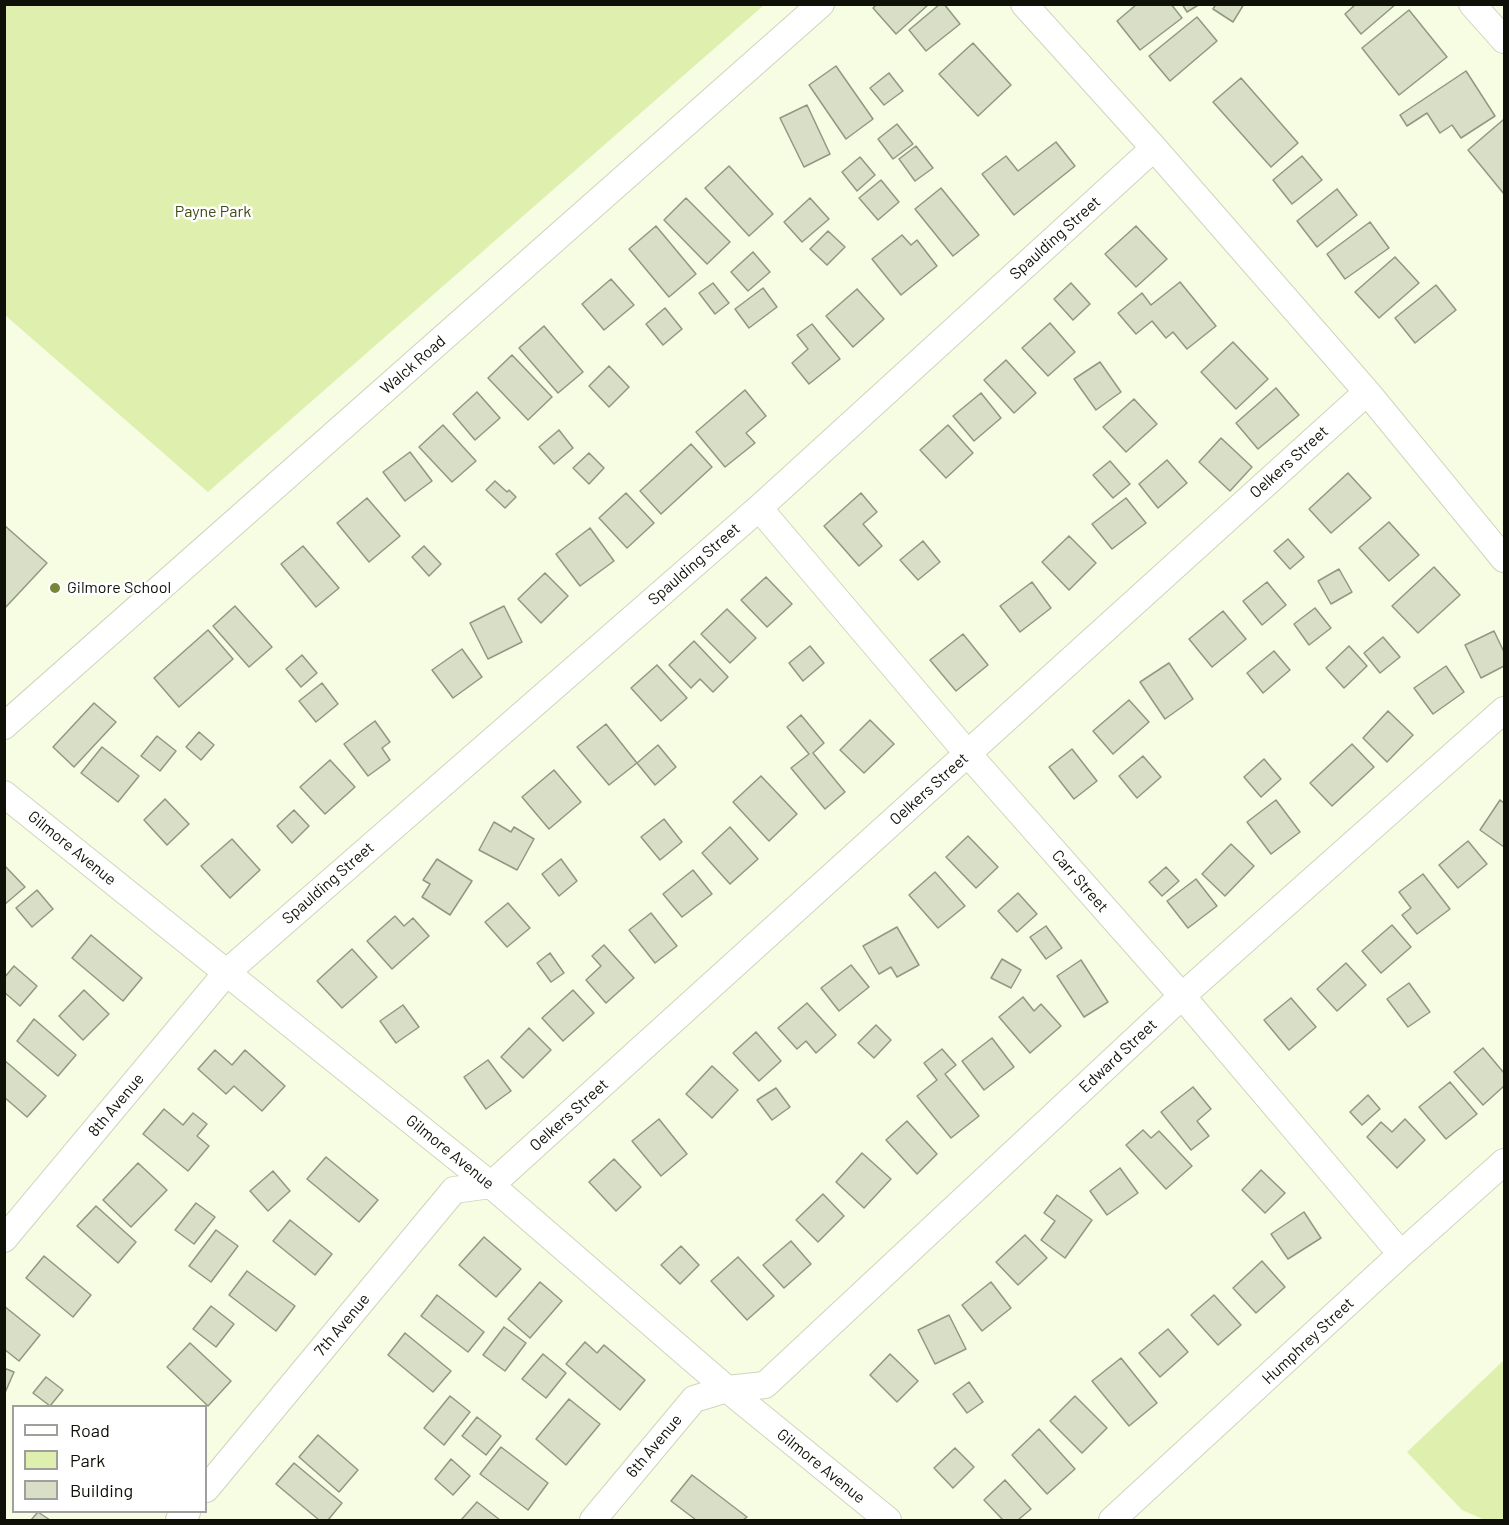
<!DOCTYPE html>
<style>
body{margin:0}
#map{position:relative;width:1509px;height:1525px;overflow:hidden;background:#f6fde3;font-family:Barlow,sans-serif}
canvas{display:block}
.frame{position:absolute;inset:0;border:6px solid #0f1108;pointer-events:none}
.legend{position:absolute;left:12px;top:1405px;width:195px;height:108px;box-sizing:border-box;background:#fff;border:2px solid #9fa09c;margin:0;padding:8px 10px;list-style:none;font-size:18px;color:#0f1108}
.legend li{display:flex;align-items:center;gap:12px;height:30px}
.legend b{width:30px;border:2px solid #9fa09c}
</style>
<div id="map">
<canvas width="1509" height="1525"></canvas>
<div class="frame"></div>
<ul class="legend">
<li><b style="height:8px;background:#fff"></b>Road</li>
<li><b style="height:16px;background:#dfefad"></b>Park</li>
<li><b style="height:16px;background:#d9dfc7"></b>Building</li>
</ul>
</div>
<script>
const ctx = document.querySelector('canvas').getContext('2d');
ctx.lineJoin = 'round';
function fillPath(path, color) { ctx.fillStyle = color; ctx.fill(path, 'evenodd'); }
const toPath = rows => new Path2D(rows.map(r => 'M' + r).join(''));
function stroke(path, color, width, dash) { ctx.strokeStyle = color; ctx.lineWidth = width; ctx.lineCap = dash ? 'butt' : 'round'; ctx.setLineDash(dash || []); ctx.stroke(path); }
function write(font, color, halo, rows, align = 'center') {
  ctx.font = font + ' Barlow,sans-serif'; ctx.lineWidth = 5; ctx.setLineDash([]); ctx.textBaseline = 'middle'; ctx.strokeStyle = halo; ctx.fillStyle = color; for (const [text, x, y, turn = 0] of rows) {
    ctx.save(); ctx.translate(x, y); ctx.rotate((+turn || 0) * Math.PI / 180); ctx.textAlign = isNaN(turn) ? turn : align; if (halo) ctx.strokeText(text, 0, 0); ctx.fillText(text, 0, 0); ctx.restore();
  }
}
fillPath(toPath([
 [5,4,764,4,764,5,208,492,5,315],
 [1504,1360,1504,1520,1485,1520,1462,1510,1407,1452]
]), '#dfefad');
const building = toPath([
 [877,4,929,4,896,34,873,8,877,4],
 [940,4,944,4,960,24,926,51,909,30,940,4],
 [1137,4,1171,4,1182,18,1140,50,1117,21,1137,4],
 [1182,4,1200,4,1187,12,1182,4],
 [1216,4,1244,4,1233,22,1213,9,1216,4],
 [1396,4,1361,34,1345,14,1356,4,1396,4],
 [1409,10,1447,57,1399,95,1362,48,1409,10],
 [1197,17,1217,41,1170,81,1149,56,1197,17],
 [973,43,1011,85,978,116,939,74,973,43],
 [836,66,873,119,846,139,809,85,836,66],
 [1466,71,1495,116,1461,138,1452,125,1440,133,1427,113,1407,126,1400,115,1466,71],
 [889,73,903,91,884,105,870,88,889,73],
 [1241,78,1298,143,1271,167,1213,102,1241,78],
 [807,105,830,154,804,167,780,118,807,105],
 [1503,120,1504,121,1504,194,1468,150,1503,120],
 [897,124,913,144,893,159,878,139,897,124],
 [1056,142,1075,166,1014,215,982,174,1006,156,1018,171,1056,142],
 [916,146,933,168,915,181,899,159,916,146],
 [1302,156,1322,180,1292,204,1273,180,1302,156],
 [860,157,875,175,857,191,842,172,860,157],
 [729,166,773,214,749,236,705,188,729,166],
 [881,180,899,202,878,220,859,198,881,180],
 [941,188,979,235,953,256,915,209,941,188],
 [1337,189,1357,215,1317,247,1297,221,1337,189],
 [686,198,730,242,707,264,664,220,686,198],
 [810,198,829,219,802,242,784,222,810,198],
 [1370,222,1389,248,1345,279,1327,254,1370,222],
 [656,226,696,274,669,297,629,249,656,226],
 [1136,226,1167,259,1136,287,1105,254,1136,226],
 [828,231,845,247,827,265,810,249,828,231],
 [902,235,911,245,917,240,937,266,901,295,872,259,902,235],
 [753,252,770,272,748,291,731,272,753,252],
 [1395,257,1419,283,1379,318,1355,292,1395,257],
 [611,279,634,305,604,330,582,304,611,279],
 [1180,282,1216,326,1187,349,1173,332,1166,338,1152,321,1136,334,1118,313,1142,293,1151,305,1180,282],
 [713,283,729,303,715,314,699,293,713,283],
 [1071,283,1090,304,1073,320,1054,299,1071,283],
 [1436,285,1456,310,1415,343,1395,318,1436,285],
 [763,288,777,307,749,328,735,309,763,288],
 [857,289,884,319,853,347,826,316,857,289],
 [665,308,682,329,663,345,646,324,665,308],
 [1050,323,1075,352,1048,376,1022,348,1050,323],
 [812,324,840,359,809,384,792,363,808,349,797,335,812,324],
 [544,326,583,372,558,393,519,348,544,326],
 [1233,342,1268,379,1236,409,1201,372,1233,342],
 [512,355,552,397,528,420,488,378,512,355],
 [1006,360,1036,393,1014,413,984,380,1006,360],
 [1100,362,1121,392,1096,410,1074,379,1100,362],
 [609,366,629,387,609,407,589,386,609,366],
 [1276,388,1299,415,1258,449,1236,423,1276,388],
 [745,390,766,416,746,433,755,443,725,467,696,432,745,390],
 [477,392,500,418,475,440,453,414,477,392],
 [981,393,1001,418,974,441,953,416,981,393],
 [1134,399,1157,424,1126,452,1103,427,1134,399],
 [443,425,476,461,452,482,419,447,443,425],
 [948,425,973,453,946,478,920,450,948,425],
 [559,430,573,448,554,464,539,447,559,430],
 [1221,438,1252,467,1230,491,1199,462,1221,438],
 [691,444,712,467,661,514,640,491,691,444],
 [410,452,432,481,405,501,383,472,410,452],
 [589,453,604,468,589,484,573,468,589,453],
 [1167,460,1187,483,1158,508,1139,484,1167,460],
 [1110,461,1130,484,1113,498,1093,475,1110,461],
 [1348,473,1371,498,1331,533,1309,509,1348,473],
 [495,481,507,492,509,490,516,497,505,508,486,490,495,481],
 [626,493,654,523,627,548,599,518,626,493],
 [861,493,877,512,863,524,882,546,859,566,824,526,861,493],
 [367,498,400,536,369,562,337,523,367,498],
 [1126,498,1146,523,1112,549,1092,524,1126,498],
 [1389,522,1419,555,1389,581,1359,548,1389,522],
 [4,525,47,563,4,609,4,525],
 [590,528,614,561,580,586,556,554,590,528],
 [1069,536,1096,563,1069,590,1042,562,1069,536],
 [1288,539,1304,557,1290,569,1274,551,1288,539],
 [923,541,940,562,918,580,900,560,923,541],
 [303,546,339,588,316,607,281,564,303,546],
 [424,546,441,564,429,576,412,557,424,546],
 [1434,567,1460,595,1418,633,1392,606,1434,567],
 [1339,569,1352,592,1331,604,1318,581,1339,569],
 [545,573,568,596,541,623,518,599,545,573],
 [766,577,792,604,767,627,741,600,766,577],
 [1032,582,1051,608,1020,632,1000,606,1032,582],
 [1267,582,1286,605,1262,625,1243,601,1267,582],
 [235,606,272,647,249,667,213,626,235,606],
 [504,606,522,642,488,659,470,623,504,606],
 [1315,608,1331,628,1309,645,1294,624,1315,608],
 [727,609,756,638,730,663,701,634,727,609],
 [1223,611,1246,639,1212,667,1189,639,1223,611],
 [208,630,233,659,179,707,154,678,208,630],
 [1494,631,1504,652,1504,666,1481,678,1465,645,1494,631],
 [963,634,988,665,956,691,930,660,963,634],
 [1383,637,1400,657,1380,673,1364,653,1383,637],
 [694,641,728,677,713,692,700,679,691,688,669,665,694,641],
 [810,646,824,663,803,681,789,663,810,646],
 [1349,646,1367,666,1344,688,1326,668,1349,646],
 [462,649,482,677,453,698,432,670,462,649],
 [1274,651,1290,670,1263,693,1247,673,1274,651],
 [302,655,317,673,301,687,286,669,302,655],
 [1169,663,1193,699,1165,719,1140,682,1169,663],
 [657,665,687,698,661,721,631,688,657,665],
 [1446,666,1464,692,1433,714,1414,688,1446,666],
 [322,683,338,704,316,722,299,701,322,683],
 [1129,700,1149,722,1113,754,1093,731,1129,700],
 [94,703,116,722,74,767,53,747,94,703],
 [1388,711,1413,735,1387,762,1363,738,1388,711],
 [801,715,824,743,813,753,845,792,825,809,791,768,809,754,787,727,801,715],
 [870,720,894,744,864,773,840,750,870,720],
 [375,721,390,742,382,748,390,760,368,776,344,744,375,721],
 [606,724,637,763,658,745,676,767,655,785,637,763,609,785,577,747,606,724],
 [199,732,214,745,201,760,186,747,199,732],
 [157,736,176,751,160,771,141,756,157,736],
 [1352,744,1374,767,1332,806,1310,783,1352,744],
 [102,747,139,776,118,802,81,773,102,747],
 [1072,749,1097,781,1074,799,1049,767,1072,749],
 [1143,756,1161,777,1137,798,1119,776,1143,756],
 [1264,759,1281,779,1261,797,1244,777,1264,759],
 [330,760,355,787,325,814,300,787,330,760],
 [554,770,581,802,549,829,522,797,554,770],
 [761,776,797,814,769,841,733,802,761,776],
 [165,799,189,824,167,845,144,820,165,799],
 [1276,800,1300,832,1271,854,1247,822,1276,800],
 [1500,800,1504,803,1504,847,1480,830,1500,800],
 [294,810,309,826,292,843,277,826,294,810],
 [664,819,682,842,660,860,641,837,664,819],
 [494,822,511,832,514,827,534,839,517,870,479,850,494,822],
 [730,827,758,859,730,884,702,853,730,827],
 [968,836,998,867,976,888,946,857,968,836],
 [232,839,260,870,230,898,201,866,232,839],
 [1468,841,1487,864,1458,888,1439,865,1468,841],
 [1231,844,1254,866,1225,896,1202,874,1231,844],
 [437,859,472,881,450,915,422,897,430,884,423,880,437,859],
 [561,859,577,881,559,896,542,874,561,859],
 [4,865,25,887,4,905,4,865],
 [1166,867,1179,881,1162,896,1149,882,1166,867],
 [693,870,712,894,682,917,663,894,693,870],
 [935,872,965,906,938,928,909,895,935,872],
 [1423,874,1450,909,1417,934,1402,915,1411,908,1399,892,1423,874],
 [1196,879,1217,906,1188,928,1167,901,1196,879],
 [37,890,53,909,32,927,16,908,37,890],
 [1018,893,1037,914,1017,932,998,911,1018,893],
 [508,903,530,928,507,947,485,922,508,903],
 [651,913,677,946,655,963,629,930,651,913],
 [395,916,404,926,413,918,429,936,392,969,367,941,395,916],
 [1392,925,1411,947,1381,973,1362,951,1392,925],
 [1046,926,1062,948,1046,959,1030,937,1046,926],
 [897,927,919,965,897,977,891,967,879,974,863,946,897,927],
 [91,935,142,978,123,1001,72,958,91,935],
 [604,945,634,978,606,1003,586,980,601,966,592,956,604,945],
 [352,949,377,977,342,1008,317,981,352,949],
 [550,953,564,973,551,982,537,963,550,953],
 [1002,959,1021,970,1011,988,991,978,1002,959],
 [1081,960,1108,1002,1084,1017,1057,976,1081,960],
 [1346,963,1366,985,1337,1011,1317,989,1346,963],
 [851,965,869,987,839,1011,821,988,851,965],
 [14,966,37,986,20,1006,4,992,4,978,14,966],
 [1409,983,1430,1012,1408,1027,1387,999,1409,983],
 [84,990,109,1014,83,1040,59,1016,84,990],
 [573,990,594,1013,563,1041,542,1018,573,990],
 [1023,997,1034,1011,1041,1004,1061,1026,1030,1053,999,1017,1023,997],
 [1291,998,1316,1027,1289,1050,1264,1020,1291,998],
 [807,1003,836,1035,816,1053,806,1041,797,1049,778,1028,807,1003],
 [403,1005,419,1027,396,1043,380,1021,403,1005],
 [34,1019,76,1055,58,1076,17,1041,34,1019],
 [876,1025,891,1040,874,1058,858,1043,876,1025],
 [529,1028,551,1050,523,1078,501,1057,529,1028],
 [756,1032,781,1061,759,1081,733,1053,756,1032],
 [992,1038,1014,1067,984,1090,962,1061,992,1038],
 [1483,1048,1504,1073,1504,1086,1483,1105,1454,1072,1483,1048],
 [942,1049,956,1065,945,1074,979,1116,951,1138,917,1096,937,1080,924,1063,942,1049],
 [215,1050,232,1065,245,1050,285,1086,262,1111,234,1086,226,1094,198,1069,215,1050],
 [4,1060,46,1096,27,1117,4,1097,4,1060],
 [488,1060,511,1091,486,1109,464,1077,488,1060],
 [712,1066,738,1090,712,1118,686,1094,712,1066],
 [1450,1082,1477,1114,1446,1139,1419,1107,1450,1082],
 [1193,1087,1211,1109,1197,1121,1209,1136,1191,1150,1161,1112,1193,1087],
 [776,1088,790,1107,772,1120,757,1100,776,1088],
 [1368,1095,1380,1109,1362,1125,1350,1112,1368,1095],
 [164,1109,183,1125,193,1113,207,1124,197,1136,209,1146,188,1171,143,1134,164,1109],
 [659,1119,687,1154,661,1176,632,1141,659,1119],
 [1405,1119,1425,1140,1397,1168,1367,1137,1381,1122,1392,1132,1405,1119],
 [907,1121,937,1154,917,1174,886,1140,907,1121],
 [1143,1130,1151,1138,1159,1131,1192,1166,1166,1189,1126,1145,1143,1130],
 [862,1153,891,1179,864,1208,836,1182,862,1153],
 [326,1157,378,1200,359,1222,307,1179,326,1157],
 [614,1159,641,1187,616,1211,589,1182,614,1159],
 [138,1163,167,1190,131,1227,103,1200,138,1163],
 [1120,1168,1138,1193,1107,1215,1090,1191,1120,1168],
 [1261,1170,1285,1193,1265,1213,1242,1190,1261,1170],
 [273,1171,290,1191,268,1211,250,1191,273,1171],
 [823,1194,844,1216,818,1242,796,1220,823,1194],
 [1057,1195,1092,1220,1065,1258,1041,1240,1055,1221,1044,1213,1057,1195],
 [196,1203,215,1217,194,1244,175,1230,196,1203],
 [96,1206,136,1242,118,1263,77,1226,96,1206],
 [1304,1212,1321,1238,1288,1259,1271,1234,1304,1212],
 [290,1220,332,1254,315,1275,273,1241,290,1220],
 [216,1230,238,1246,211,1282,189,1266,216,1230],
 [1025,1235,1047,1258,1018,1285,996,1262,1025,1235],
 [484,1237,521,1269,496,1297,459,1265,484,1237],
 [791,1241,811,1264,784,1288,763,1265,791,1241],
 [681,1246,699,1265,680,1284,661,1265,681,1246],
 [44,1256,91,1295,73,1317,26,1278,44,1256],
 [738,1257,774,1296,747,1320,711,1281,738,1257],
 [1262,1261,1285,1287,1256,1313,1233,1288,1262,1261],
 [247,1271,295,1306,276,1331,229,1295,247,1271],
 [540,1282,562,1301,530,1338,508,1319,540,1282],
 [991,1282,1011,1308,982,1331,962,1305,991,1282],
 [437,1295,484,1332,468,1352,421,1316,437,1295],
 [1214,1295,1241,1325,1218,1345,1191,1315,1214,1295],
 [4,1306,40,1335,19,1361,4,1349,4,1306],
 [211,1306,234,1324,216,1347,193,1329,211,1306],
 [949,1315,966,1349,935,1364,918,1330,949,1315],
 [504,1327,526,1343,505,1371,483,1355,504,1327],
 [1168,1329,1188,1352,1160,1377,1139,1353,1168,1329],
 [405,1333,451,1371,433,1392,388,1355,405,1333],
 [585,1342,597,1353,604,1345,645,1380,620,1410,566,1364,585,1342],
 [190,1343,231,1381,208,1406,167,1367,190,1343],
 [543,1354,566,1373,546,1398,522,1379,543,1354],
 [890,1354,918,1381,897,1402,870,1375,890,1354],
 [1121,1358,1157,1403,1129,1426,1092,1381,1121,1358],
 [4,1368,14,1372,4,1395,4,1368],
 [46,1377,63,1390,50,1406,33,1393,46,1377],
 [969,1382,983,1402,967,1413,953,1394,969,1382],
 [450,1396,470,1412,444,1445,424,1428,450,1396],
 [1075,1396,1107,1428,1082,1453,1050,1421,1075,1396],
 [569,1399,600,1424,566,1465,536,1439,569,1399],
 [477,1417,501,1436,486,1455,462,1436,477,1417],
 [1039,1429,1075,1469,1047,1494,1012,1455,1039,1429],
 [318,1435,358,1470,339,1492,299,1457,318,1435],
 [501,1447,548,1483,528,1510,480,1474,501,1447],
 [955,1448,974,1467,953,1488,934,1468,955,1448],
 [451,1459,470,1476,453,1495,435,1479,451,1459],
 [294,1463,342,1503,328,1520,319,1520,276,1484,294,1463],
 [692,1475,747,1517,743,1520,696,1520,671,1501,692,1475],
 [1005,1480,1031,1509,1018,1520,1003,1520,984,1500,1005,1480],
 [477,1502,500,1520,461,1520,477,1502],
 [38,1512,50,1520,31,1520,38,1512]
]);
fillPath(building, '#d9dfc7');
stroke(building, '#929881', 1.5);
const minor = toPath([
 [1024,4,1154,148,1367,392,1504,559],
 [1472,4,1504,40],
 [759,508,968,754,1182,996,1401,1254],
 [4,726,821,4],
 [4,794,491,1185,727,1389,888,1520],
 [4,1239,227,972,759,508,1154,148],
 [206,1489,454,1190,491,1185,1367,392],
 [179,1520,187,1512],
 [593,1520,694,1399,727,1389,765,1385,1182,996,1504,710],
 [1112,1520,1401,1254,1504,1162]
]);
stroke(minor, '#ced5bc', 28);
stroke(minor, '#fff', 26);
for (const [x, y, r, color] of [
 [55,588,6,"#768736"]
]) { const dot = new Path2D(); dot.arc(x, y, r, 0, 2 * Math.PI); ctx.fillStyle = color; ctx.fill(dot); stroke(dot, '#fff', 2); }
write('16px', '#404b11', '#fff', [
 ["Payne Park",213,212]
]);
write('16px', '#0f1108', '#fff', [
 ["Spaulding Street",1055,238,-42],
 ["Walck Road",413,365,-41],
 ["Oelkers Street",1289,462,-42],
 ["Spaulding Street",694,564,-41],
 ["Oelkers Street",929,789,-42],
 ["Gilmore Avenue",72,848,39],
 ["Carr Street",1080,881,49],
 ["Spaulding Street",328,883,-41],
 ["Edward Street",1118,1056,-43],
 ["8th Avenue",116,1105,-50],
 ["Oelkers Street",569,1115,-42],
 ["Gilmore Avenue",450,1152,39],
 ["7th Avenue",342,1325,-50],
 ["Humphrey Street",1308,1341,-43],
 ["6th Avenue",654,1446,-50],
 ["Gilmore Avenue",821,1466,39]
]);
write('16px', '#0f1108', '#fff', [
 ["Gilmore School",67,588]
], 'left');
</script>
